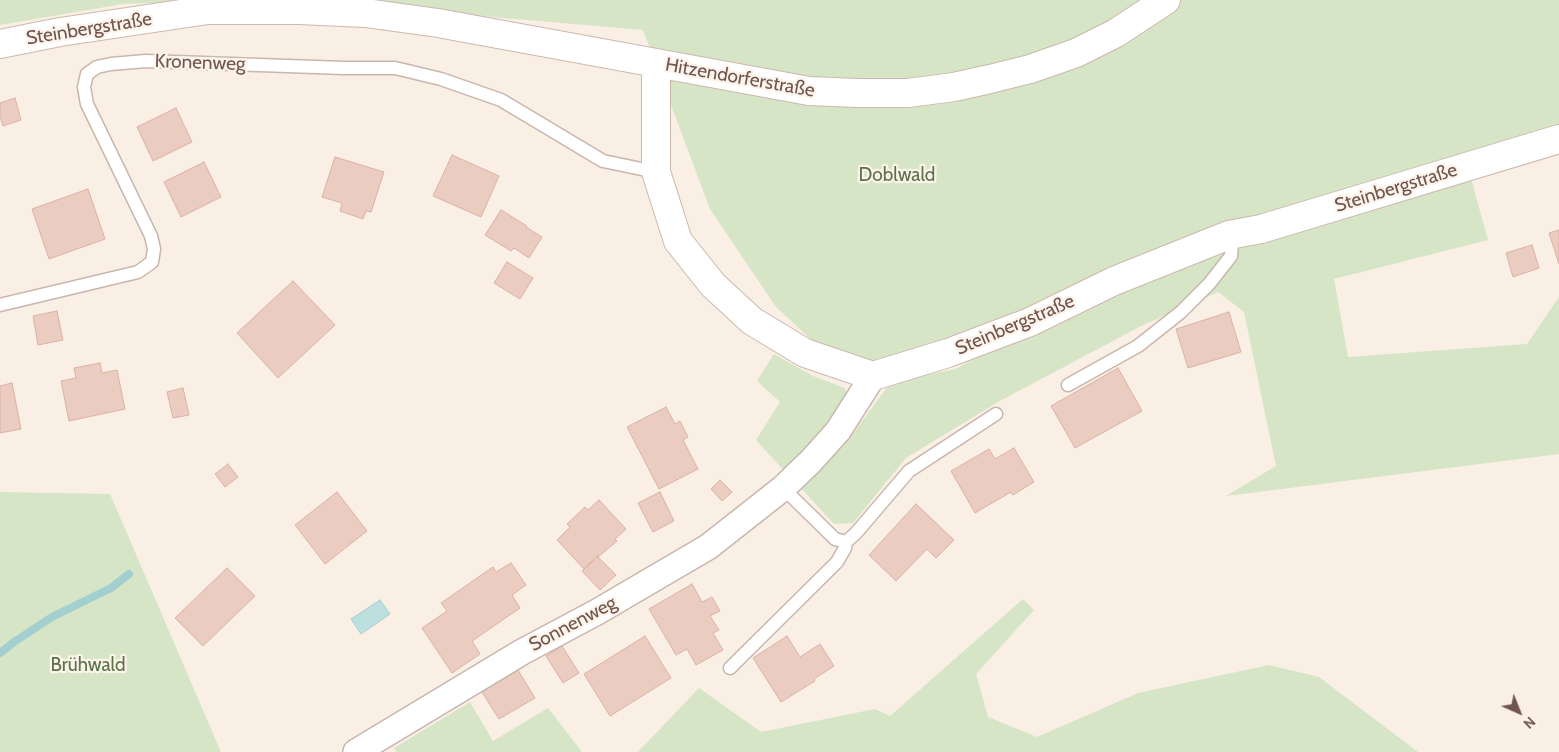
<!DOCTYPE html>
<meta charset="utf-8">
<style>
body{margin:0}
#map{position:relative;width:1559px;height:752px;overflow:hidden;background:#f9efe5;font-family:Cabin,sans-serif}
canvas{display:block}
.north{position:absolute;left:1494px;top:687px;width:50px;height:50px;-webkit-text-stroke:4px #fcf3eb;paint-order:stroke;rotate:136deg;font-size:14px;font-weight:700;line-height:20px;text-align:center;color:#6f554e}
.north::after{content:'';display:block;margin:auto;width:18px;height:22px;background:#6f554e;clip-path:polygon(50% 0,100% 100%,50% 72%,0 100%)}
</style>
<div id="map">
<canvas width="1559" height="752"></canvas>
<div class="north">N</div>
</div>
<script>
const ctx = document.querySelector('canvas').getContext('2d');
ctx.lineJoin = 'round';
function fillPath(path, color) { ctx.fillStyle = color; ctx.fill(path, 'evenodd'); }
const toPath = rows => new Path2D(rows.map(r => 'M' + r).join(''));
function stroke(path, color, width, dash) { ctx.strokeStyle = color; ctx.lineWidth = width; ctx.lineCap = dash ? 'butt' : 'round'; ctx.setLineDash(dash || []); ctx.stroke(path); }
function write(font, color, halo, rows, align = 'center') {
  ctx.font = font + ' Cabin,sans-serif'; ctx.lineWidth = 4.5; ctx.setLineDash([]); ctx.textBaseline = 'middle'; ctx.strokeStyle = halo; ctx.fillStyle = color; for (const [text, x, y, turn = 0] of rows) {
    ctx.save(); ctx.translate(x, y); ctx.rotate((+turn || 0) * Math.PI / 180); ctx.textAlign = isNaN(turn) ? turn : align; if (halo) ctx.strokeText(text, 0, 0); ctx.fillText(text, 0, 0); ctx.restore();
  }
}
fillPath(toPath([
 [0,0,238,0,123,4,0,25],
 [295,0,1559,0,1559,128,1008,323,876,363,814,342,776,307,710,209,643,30],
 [1470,175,1488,240,1334,279,1348,357,1527,344,1559,297,1559,454,1226,496,1276,466,1244,312,1218,292,1141,326,998,402,906,458,853,523,834,524,800,487,843,447,891,382,955,369,1009,341,1172,271,1279,235],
 [774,354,813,376,845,388,850,400,787,474,756,440,780,402,757,381],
 [0,492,110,494,221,752,0,752],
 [1023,599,1034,610,976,674,988,717,1037,737,1138,693,1269,665,1319,677,1418,752,638,752,699,688,761,732,875,709,890,716],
 [470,702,493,741,548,708,582,752,397,752,394,748]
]), '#d6e5c6');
const water = toPath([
 [380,600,390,614,361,634,351,619,380,600]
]);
fillPath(water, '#bcdfe0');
stroke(water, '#a4cfd0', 1);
stroke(toPath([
 [0,653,14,642,52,617,111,588,129,574]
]), '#a4cfd0', 8);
const building = toPath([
 [15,98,21,120,3,126,0,116,0,103,15,98],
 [176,108,192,142,153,161,137,127,176,108],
 [452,155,499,176,481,217,433,196,452,155],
 [335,157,384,172,371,212,366,211,363,219,340,211,342,203,322,197,335,157],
 [204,162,221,197,181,217,164,182,204,162],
 [88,189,105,239,49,259,32,209,88,189],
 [501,210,527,226,526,227,542,237,529,258,514,248,511,251,485,235,501,210],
 [1559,230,1559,264,1549,233,1559,230],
 [1532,245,1539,268,1513,277,1506,253,1532,245],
 [507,262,533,278,520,299,494,283,507,262],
 [293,281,335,325,278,378,237,333,293,281],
 [57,311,63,340,38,345,33,316,57,311],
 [1229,312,1241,352,1188,368,1176,329,1229,312],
 [100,363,102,373,117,370,125,409,69,421,61,381,76,378,74,368,100,363],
 [1118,368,1142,411,1075,448,1051,406,1118,368],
 [12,383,21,429,0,433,0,386,12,383],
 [183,388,189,415,173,418,167,392,183,388],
 [666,407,675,424,680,421,688,437,683,440,698,469,659,489,627,427,666,407],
 [1014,448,1034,482,1013,495,1011,492,975,513,951,471,989,449,995,459,1014,448],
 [228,464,238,477,225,487,215,474,228,464],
 [720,480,732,492,722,501,711,489,720,480],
 [337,492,367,531,325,564,295,525,337,492],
 [660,492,674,521,653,532,638,503,660,492],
 [599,500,626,529,615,539,617,541,584,569,557,540,570,527,567,524,585,507,588,510,599,500],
 [916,504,954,540,936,558,927,549,896,581,869,555,916,504],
 [597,556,616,575,600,590,582,571,597,556],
 [511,563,526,585,512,595,520,608,472,641,480,654,452,673,422,628,447,611,441,603,493,567,496,572,511,563],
 [227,568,255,596,203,646,175,618,227,568],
 [692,584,702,602,712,597,720,611,710,616,719,630,713,633,723,650,696,665,687,649,676,655,649,609,692,584],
 [645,636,671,678,610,716,584,674,645,636],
 [787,636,800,657,820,644,834,666,814,679,815,681,781,702,753,658,787,636],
 [562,646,579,673,563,683,546,656,562,646],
 [518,670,535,698,499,719,482,692,518,670]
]);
fillPath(building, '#ebccc0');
stroke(building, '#dbb1a3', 1);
const service = toPath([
 [0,305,138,272,152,262,154,249,151,236,87,104,84,87,87,74,97,67,111,64,146,61,344,68,395,68,441,79,501,100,603,161,656,172],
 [1068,385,1138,346,1181,312,1209,284,1231,256,1232,243,1229,235],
 [783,488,835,539,846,542,856,533,909,471,996,414],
 [730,668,837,562,845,548,846,542]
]);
const minor = toPath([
 [356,752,522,652,597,612,708,547,783,488,811,461,838,431,873,376]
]);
const secondary = toPath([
 [0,44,60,32,208,10,299,10,365,13,438,23,809,91,857,93,908,93,954,87,990,79,1030,69,1076,53,1116,33,1166,0],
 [656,63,656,172,678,241,713,285,752,321,805,353,873,376,948,353,1030,322,1114,281,1229,235,1261,229,1559,139]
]);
stroke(service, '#c9b6ad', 15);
stroke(minor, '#c9b6ad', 28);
stroke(secondary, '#cdb8ae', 30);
stroke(service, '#fff', 12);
stroke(minor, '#fff', 25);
stroke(secondary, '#fff', 28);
write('19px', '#6f554e', '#fcf3eb', [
 ["Steinbergstraße",89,29,-9],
 ["Kronenweg",200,63,2],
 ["Hitzendorferstraße",740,78,10],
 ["Steinbergstraße",1396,188,-17],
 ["Steinbergstraße",1015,325,-23],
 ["Sonnenweg",573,624,-28]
]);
write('19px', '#5a7347', '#fcf3eb', [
 ["Doblwald",897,175],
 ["Brühwald",88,665]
]);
</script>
